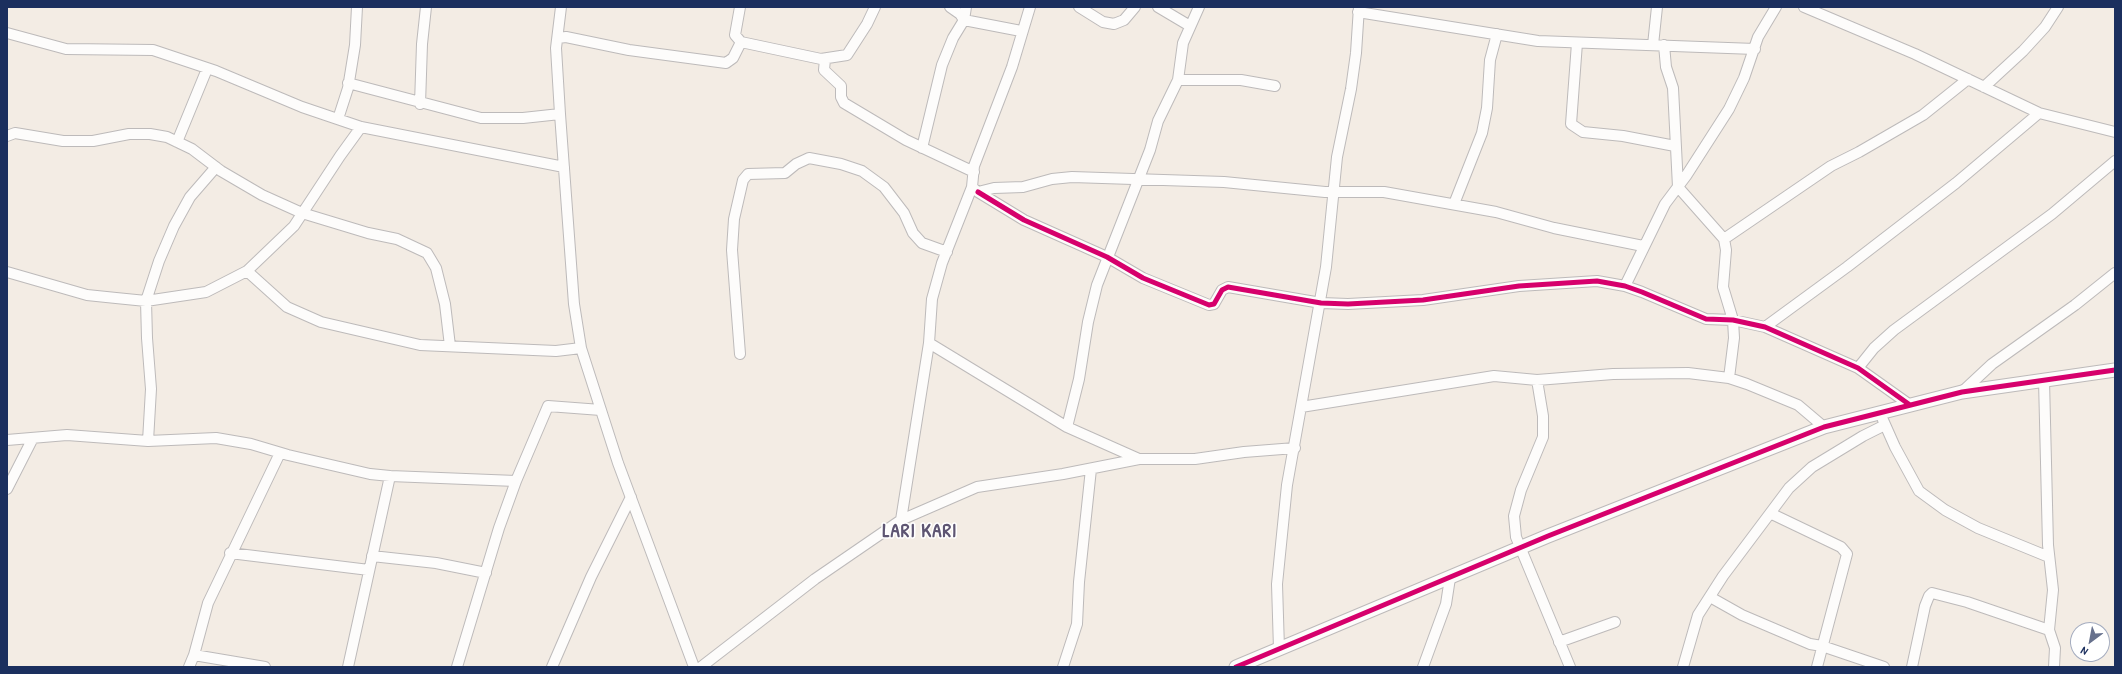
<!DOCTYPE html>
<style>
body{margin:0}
#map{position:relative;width:2122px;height:674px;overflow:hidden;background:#f3ece4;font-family:"Patrick Hand",sans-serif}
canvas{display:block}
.frame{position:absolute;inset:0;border:8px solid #1b2f5e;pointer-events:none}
.north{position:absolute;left:2070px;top:622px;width:40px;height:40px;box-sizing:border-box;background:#fff;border:1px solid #a4acbf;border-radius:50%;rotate:212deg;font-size:11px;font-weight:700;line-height:16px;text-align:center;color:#1b2f5e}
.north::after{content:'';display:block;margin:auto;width:14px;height:18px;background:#67718d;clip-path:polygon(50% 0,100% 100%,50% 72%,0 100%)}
</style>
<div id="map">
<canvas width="2122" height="674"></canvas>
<div class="frame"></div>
<div class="north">N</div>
</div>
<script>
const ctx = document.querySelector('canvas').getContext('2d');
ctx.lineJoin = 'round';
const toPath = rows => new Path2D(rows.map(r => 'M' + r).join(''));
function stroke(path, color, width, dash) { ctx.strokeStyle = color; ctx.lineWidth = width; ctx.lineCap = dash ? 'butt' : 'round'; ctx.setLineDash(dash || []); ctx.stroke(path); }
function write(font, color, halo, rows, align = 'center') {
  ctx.font = font + ' "Patrick Hand",sans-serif'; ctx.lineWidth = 3; ctx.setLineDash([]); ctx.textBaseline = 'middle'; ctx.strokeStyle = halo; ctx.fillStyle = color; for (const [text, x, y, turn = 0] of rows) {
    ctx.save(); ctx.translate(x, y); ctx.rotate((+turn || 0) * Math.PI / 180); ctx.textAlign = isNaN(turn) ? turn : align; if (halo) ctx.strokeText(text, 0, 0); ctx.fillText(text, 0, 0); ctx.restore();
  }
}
const street = toPath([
 [561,7,556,48,560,114,574,304,581,348,618,463,694,667],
 [740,7,735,35,741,42,821,59,847,55,867,24,875,7],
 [950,7,960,14,964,20,1021,31],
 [1079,7,1103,22,1114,24,1124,20,1135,7],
 [1158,7,1190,26],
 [1804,7,1915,54,2039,113,2115,132],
 [1358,12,1538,41,1755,49],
 [7,33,66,49,153,50,216,71,302,107,361,127,564,167],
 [558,38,566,37,629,50,726,63,733,58,741,42],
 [1577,43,1571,124,1583,132,1623,136,1675,146],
 [1653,45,1657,7],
 [1664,45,1666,67,1673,88,1678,187,1724,239,1726,250,1723,287,1733,320,1734,338,1729,378],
 [825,59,824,70,841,86,841,97,844,103,906,140,974,172],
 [1178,80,1241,80,1275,86],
 [348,83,481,118,523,118,560,114],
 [1984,87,2023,51,2045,27,2058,7],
 [420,104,422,44,426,7],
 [338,119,348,88,355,45,357,7],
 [7,136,15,133,63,141,93,141,129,134,150,134,167,137,192,149,221,171,262,195,302,213,368,233,397,239,427,253,436,268,445,304,450,346],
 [177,142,207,69],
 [922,148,942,65,953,38,964,20,966,7],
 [972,187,978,192,994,188,1023,187,1052,179,1072,177,1224,182,1325,192,1384,192,1496,212,1554,228,1643,246],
 [978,192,1024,220,1107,257,1143,278,1209,305,1214,304,1222,290,1228,287,1321,303,1348,304,1423,300,1519,286,1597,281,1625,286,1642,292,1706,319,1733,320,1765,327,1858,368,1910,405],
 [1454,204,1482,133,1487,108,1490,60,1497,34],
 [1724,239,1831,166,1859,152,1923,115,1968,79],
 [247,271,287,307,321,322,420,345,556,351,581,348],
 [7,272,87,295,116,298,146,301,206,292,247,271,294,226,340,156,361,127],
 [1625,286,1665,204,1686,176,1729,109,1744,78,1758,37,1776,7],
 [1765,327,1847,267,1956,183,2039,113],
 [929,343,1067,427,1139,459],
 [740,354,732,250,734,219,743,180,748,174,785,173,796,164,809,158,841,164,862,171,884,187,904,213,913,233,922,243,947,252],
 [1858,368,1874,348,1894,330,2052,214,2115,161],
 [1537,380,1543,416,1543,437,1521,490,1514,516,1516,537,1570,667],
 [2044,380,2048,545,2053,590,2049,630,2055,648,2054,667],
 [1962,392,1992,364,2075,305,2115,273],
 [1301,407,1494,376,1537,380,1613,374,1688,373,1729,378,1747,384,1798,405,1824,427],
 [1883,420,1895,447,1919,491,1945,510,1978,528,2049,557],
 [1067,427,1079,379,1088,322,1097,285,1150,150,1158,121,1178,80,1183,43,1199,7],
 [7,440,67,435,148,441,216,438,251,444,288,455,370,474,390,476,516,481],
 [148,441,151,389,147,338,146,301,159,261,174,226,190,197,216,167],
 [7,489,33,438],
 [1772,514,1841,547,1847,554,1817,667],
 [901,520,929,343,932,299,942,263,972,187,974,166,1012,67,1030,7],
 [230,553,369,570],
 [372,556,436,563,486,573],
 [1710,597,1742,615,1810,644,1822,646,1884,667],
 [1559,642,1615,622],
 [1279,649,1277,584,1287,485,1326,267,1337,157,1351,89,1356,53,1359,7],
 [194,655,265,667],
 [189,667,194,655,208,603,280,453],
 [348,667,390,476],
 [457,667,499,528,516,481,548,406,601,410],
 [552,667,591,577,631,497],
 [701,667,815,579,901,520,977,487,1063,474,1139,459,1195,459,1244,452,1295,448],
 [1063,667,1077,624,1079,582,1091,469],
 [1423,667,1446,604,1450,578],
 [1683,667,1698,615,1723,576,1789,488,1812,467,1863,436,1885,425],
 [1912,667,1925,606,1929,596,1932,593,1967,602,2049,630]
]);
const secondary = toPath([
 [1236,667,1548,536,1824,427,1962,392,2115,370]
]);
stroke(street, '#bdbaba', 12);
stroke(secondary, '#bdbaba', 15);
stroke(street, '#fdfcfb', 10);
stroke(secondary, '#fdfcfb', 13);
stroke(toPath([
 [978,192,1024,220,1107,257,1143,278,1209,305,1214,304,1222,290,1228,287,1321,303,1348,304,1423,300,1519,286,1597,281,1625,286,1642,292,1706,319,1733,320,1765,327,1858,368,1910,405],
 [1236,667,1548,536,1824,427,1962,392,2115,370]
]), '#d6006c', 5);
ctx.letterSpacing = '1px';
write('bold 19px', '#5e5572', '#fff', [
 ["LARI KARI",920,532]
]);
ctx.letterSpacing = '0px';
</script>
